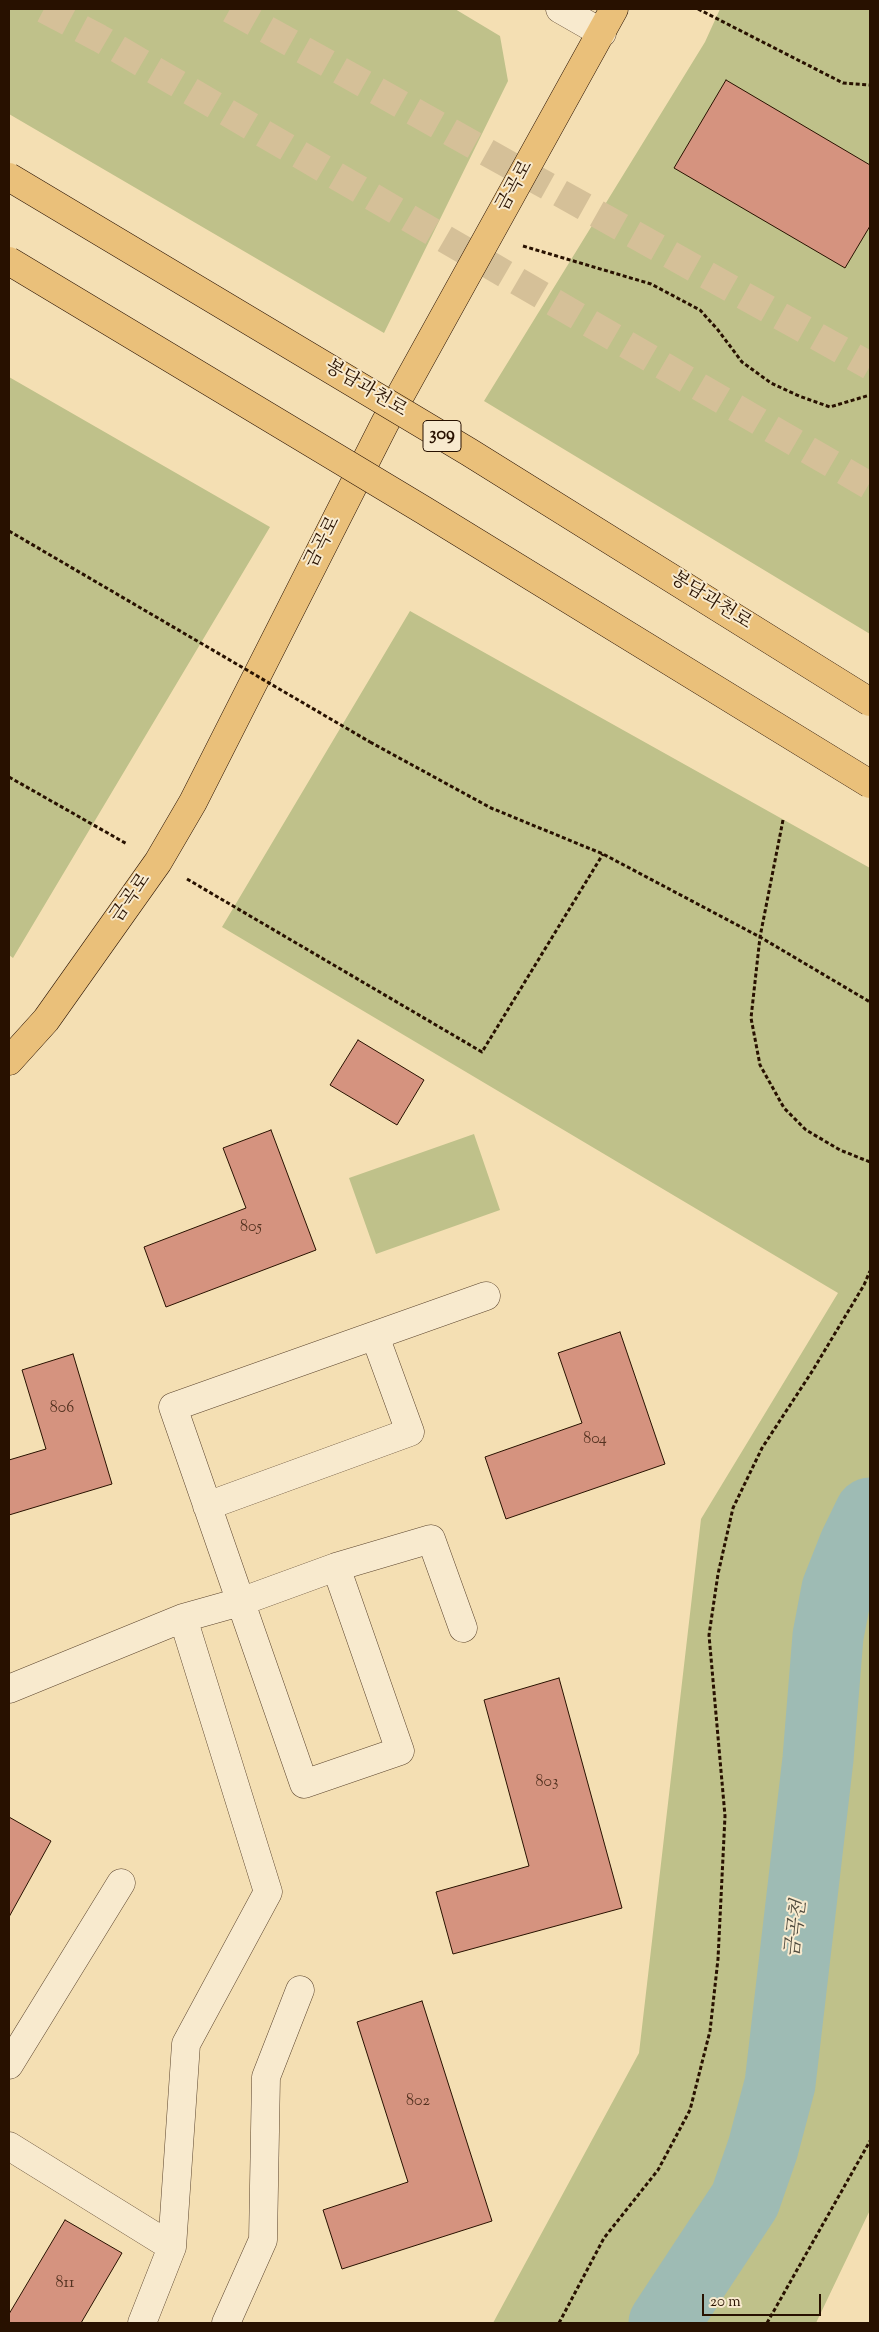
<!DOCTYPE html>
<meta charset="utf-8">
<style>
body{margin:0}
#map{position:relative;width:879px;height:2332px;overflow:hidden;background:#f4dfb3;font-family:"Sorts Mill Goudy",serif}
canvas{display:block}
.frame{position:absolute;inset:0;border:10px solid #281100;pointer-events:none}
.scale{position:absolute;left:702px;top:2294px;width:119px;height:22px;box-sizing:border-box;border:2px solid #281100;border-top:0;padding-left:6px;font-size:15px;line-height:18px;white-space:nowrap;color:#281100;-webkit-text-stroke:4px #f8eace;paint-order:stroke}
</style>
<div id="map">
<canvas width="879" height="2332"></canvas>
<div class="frame"></div>
<div class="scale">20 m</div>
</div>
<script>
const ctx = document.querySelector('canvas').getContext('2d');
ctx.lineJoin = 'round';
function fillPath(path, color) { ctx.fillStyle = color; ctx.fill(path, 'evenodd'); }
const toPath = rows => new Path2D(rows.map(r => 'M' + r).join(''));
function stroke(path, color, width, dash) { ctx.strokeStyle = color; ctx.lineWidth = width; ctx.lineCap = dash ? 'butt' : 'round'; ctx.setLineDash(dash || []); ctx.stroke(path); }
function write(font, color, halo, rows, align = 'center') {
  ctx.font = font + ' "Sorts Mill Goudy","Noto Serif KR",serif'; ctx.lineWidth = 4; ctx.setLineDash([]); ctx.textBaseline = 'middle'; ctx.strokeStyle = halo; ctx.fillStyle = color; for (const [text, x, y, turn = 0] of rows) {
    ctx.save(); ctx.translate(x, y); ctx.rotate((+turn || 0) * Math.PI / 180); ctx.textAlign = isNaN(turn) ? turn : align; if (halo) ctx.strokeText(text, 0, 0); ctx.fillText(text, 0, 0); ctx.restore();
  }
}
fillPath(toPath([
 [9,9,455,9,500,36,508,81,384,333,9,114],
 [720,9,870,9,870,634,484,401,705,42],
 [9,377,270,527,13,958,9,955],
 [410,611,870,868,870,2210,816,2323,493,2323,639,2053,701,1519,838,1293,222,927],
 [474,1134,500,1210,376,1254,349,1178]
]), '#bfc18a');
stroke(toPath([
 [664,2323,745,2200,763,2148,780,2084,818,1759,828,1636,837,1589,854,1546,870,1513]
]), '#9ebbb4', 71);
const building = toPath([
 [726,80,870,165,870,226,845,268,674,168,726,80],
 [358,1040,424,1080,397,1125,330,1085,358,1040],
 [271,1130,316,1250,166,1307,144,1247,246,1208,223,1148,271,1130],
 [620,1332,665,1464,506,1519,485,1457,582,1423,558,1353,620,1332],
 [73,1354,112,1484,9,1515,9,1460,46,1449,22,1370,73,1354],
 [559,1678,622,1908,453,1954,436,1892,529,1866,484,1700,559,1678],
 [9,1817,51,1841,9,1917,9,1817],
 [422,2001,492,2221,342,2269,323,2210,408,2182,357,2022,422,2001],
 [65,2220,122,2253,81,2323,9,2323,9,2314,65,2220]
]);
fillPath(building, '#d5937f');
stroke(building, '#281100', 1);
stroke(toPath([
 [44,9,99,38,870,486],
 [230,9,870,366]
]), '#d5c098', 28, [28, 14]);
const minor = toPath([
 [560,9,602,33],
 [207,1506,410,1432,375,1336],
 [336,1567,400,1751,304,1784,173,1407,486,1296],
 [9,1689,183,1618,240,1602,336,1567,431,1539,463,1628],
 [9,2065,121,1883],
 [9,2146,172,2247],
 [142,2323,172,2247,186,2044,268,1892,183,1618],
 [226,2323,263,2240,266,2077,300,1990]
]);
const major = toPath([
 [9,1061,46,1020,158,862,193,802,385,423,614,9]
]);
stroke(minor, '#5b442d', 29);
stroke(major, '#281100', 29);
stroke(toPath([
 [698,9,843,83,870,85],
 [523,246,651,284,700,310,718,330,742,362,771,383,799,396,830,407,870,395],
 [370,742,491,808,603,854,760,937,870,1002],
 [9,777,127,844],
 [783,820,760,937,751,1018,760,1065,784,1108,806,1130,840,1150,870,1162],
 [187,879,482,1052,603,854],
 [559,2323,604,2238,658,2170,690,2110,710,2031,718,1959,725,1816,709,1635,718,1574,733,1508,762,1448,813,1370,864,1285,870,1271],
 [767,2323,870,2141]
]), '#281100', 3, [4, 2.5]);
stroke(minor, '#f8eace', 28);
stroke(major, '#eac07a', 28);
const highwayBridge = toPath([
 [9,177,469,452,870,702],
 [9,261,425,511,870,784]
]);
stroke(highwayBridge, '#281100', 29, []);
stroke(toPath([
 [9,531,370,742]
]), '#281100', 3, [4, 2.5]);
stroke(highwayBridge, '#eac07a', 28);
write('16px', '#533220', null, [
 ["805",251,1228],
 ["806",62,1409],
 ["804",595,1440],
 ["803",547,1783],
 ["802",418,2102],
 ["811",65,2284]
]);
for (const [x, y, w] of [
 [442,436,38]
]) { const box = new Path2D(); box.roundRect(x - w / 2, y - 15.5, w, 31, 4); ctx.fillStyle = '#f8eace'; ctx.fill(box); stroke(box, '#281100', 1); }
write('bold 18px', '#281100', null, [
 ["309",442,436]
]);
write('19px', '#281100', '#f8eace', [
 ["금곡로",516,187,-61],
 ["봉담과천로",365,390,31],
 ["금곡로",324,543,-63],
 ["봉담과천로",710,602,32],
 ["금곡로",132,899,-55]
]);
write('italic 20px', '#514c3f', '#f8eace', [
 ["금곡천",798,1929,-83]
]);
</script>
